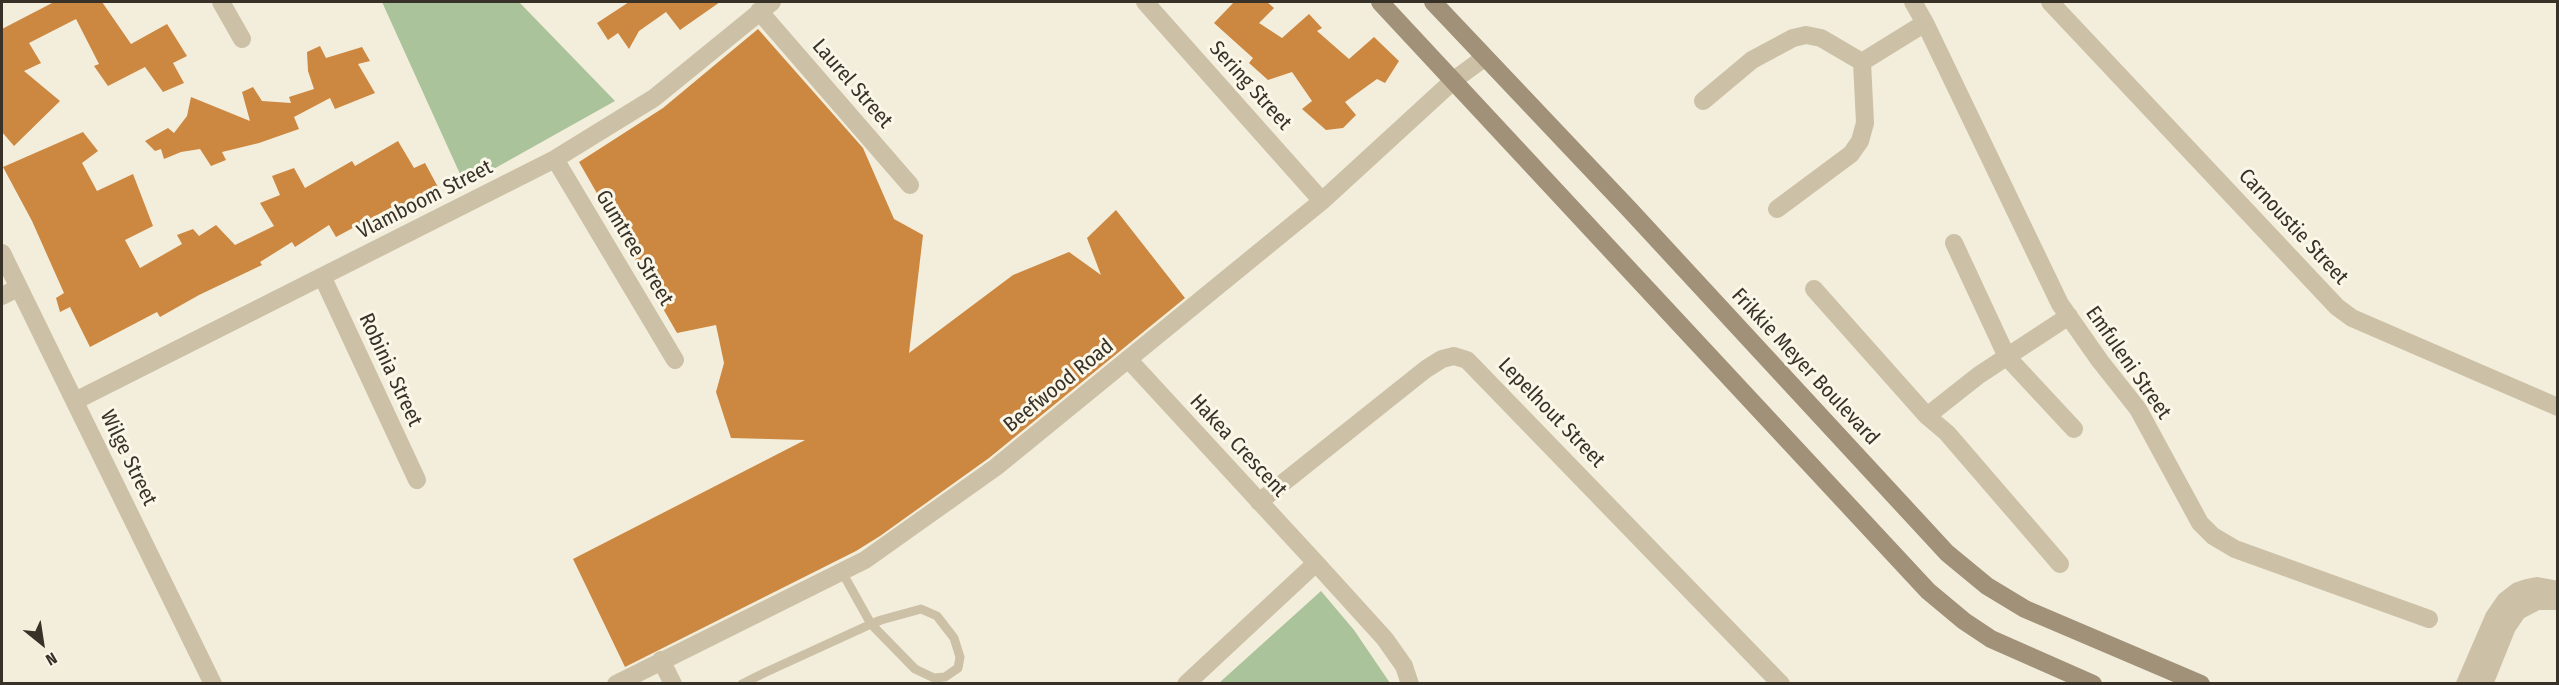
<!DOCTYPE html>
<style>
body{margin:0}
#map{position:relative;width:2559px;height:685px;overflow:hidden;background:#f3eedb;font-family:"Fira Sans Condensed",sans-serif}
canvas{display:block}
.frame{position:absolute;inset:0;border:3px solid #383128;pointer-events:none}
.north{position:absolute;left:12px;top:613px;width:60px;height:60px;-webkit-text-stroke:4px #faf7e8;paint-order:stroke;rotate:150deg;font-size:16px;font-weight:700;line-height:24px;text-align:center;color:#383128}
.north::after{content:'';display:block;margin:auto;width:21px;height:27px;background:#383128;clip-path:polygon(50% 0,100% 100%,50% 72%,0 100%)}
</style>
<div id="map">
<canvas width="2559" height="685"></canvas>
<div class="frame"></div>
<div class="north">N</div>
</div>
<script>
const ctx = document.querySelector('canvas').getContext('2d');
ctx.lineJoin = 'round';
function fillPath(path, color) { ctx.fillStyle = color; ctx.fill(path, 'evenodd'); }
const toPath = rows => new Path2D(rows.map(r => 'M' + r).join(''));
function stroke(path, color, width, dash) { ctx.strokeStyle = color; ctx.lineWidth = width; ctx.lineCap = dash ? 'butt' : 'round'; ctx.setLineDash(dash || []); ctx.stroke(path); }
function write(font, color, halo, rows, align = 'center') {
  ctx.font = font + ' "Fira Sans Condensed",sans-serif'; ctx.lineWidth = 6; ctx.setLineDash([]); ctx.textBaseline = 'middle'; ctx.strokeStyle = halo; ctx.fillStyle = color; for (const [text, x, y, turn = 0] of rows) {
    ctx.save(); ctx.translate(x, y); ctx.rotate((+turn || 0) * Math.PI / 180); ctx.textAlign = isNaN(turn) ? turn : align; if (halo) ctx.strokeText(text, 0, 0); ctx.fillText(text, 0, 0); ctx.restore();
  }
}
fillPath(toPath([
 [382,2,519,2,615,101,465,185],
 [1321,591,1354,630,1390,683,1219,683]
]), '#abc39a');
fillPath(toPath([
 [54,2,102,2,131,44,167,24,187,56,173,63,184,83,163,92,145,67,108,86,94,66,99,64,76,19,29,43,41,63,24,71,60,101,14,146,2,132,2,29],
 [629,2,720,2,680,30,666,12,639,31,629,49,618,33,608,40,597,23],
 [1234,2,1267,2,1274,8,1259,23,1282,38,1309,14,1322,28,1317,31,1349,59,1374,37,1399,61,1385,83,1377,79,1345,102,1356,115,1343,128,1326,130,1302,109,1312,101,1292,72,1268,80,1249,63,1253,58,1214,23],
 [758,29,863,148,894,219,923,235,909,353,1013,275,1069,252,1101,275,1087,238,1116,210,1185,298,989,458,880,536,856,551,625,667,573,559,805,440,731,438,716,392,724,363,716,325,677,333,579,162,663,108],
 [320,46,326,58,362,47,370,61,358,64,375,93,335,109,330,98,294,117,299,129,259,143,222,152,226,160,211,166,200,149,181,152,164,159,161,149,155,151,145,141,168,128,174,133,187,116,191,97,250,121,242,92,253,87,262,101,291,103,289,97,314,89,308,71,307,52],
 [83,132,98,151,82,163,97,191,133,174,153,226,125,240,140,268,182,244,177,235,193,229,199,236,216,225,235,245,274,226,260,203,280,195,272,176,294,168,305,188,352,161,355,166,398,141,414,168,425,163,439,189,412,204,410,201,393,210,392,207,336,237,329,225,295,247,292,242,260,262,262,265,199,295,160,317,157,312,90,347,70,307,60,312,56,298,64,293,32,221,3,167]
]), '#cc8740');
stroke(toPath([
 [742,684,764,673,858,630,871,624,881,620,921,609,937,616,954,638,960,657,958,668,945,677,934,678,915,669,871,624,842,572]
]), '#ccc1a6', 9);
stroke(toPath([
 [221,2,242,39],
 [1145,2,1322,201],
 [1913,2,1925,23,2060,304,2100,361,2138,409,2200,523,2213,536,2235,549,2429,619],
 [2050,2,2337,307,2352,318,2558,407],
 [759,11,910,185],
 [1703,101,1752,60,1793,38,1806,35,1821,38,1862,62,1925,23],
 [555,159,675,360],
 [1777,209,1851,154,1860,141,1865,123,1862,62],
 [1954,243,2007,357,2074,429],
 [2,253,213,684],
 [323,278,417,480],
 [1814,289,1927,416,1947,433,2060,564],
 [2,296,18,288],
 [1128,359,1316,563],
 [75,401,555,159,654,98,772,2],
 [1927,416,1979,375,2069,316],
 [1259,502,1426,369,1442,359,1454,356,1467,360,1781,684],
 [661,660,673,684],
 [616,684,865,560,996,467,1322,201,1454,80,1484,58],
 [1186,684,1316,563,1385,639,1404,666,1410,684],
 [2465,684,2494,617,2505,601,2518,591,2527,588,2537,586,2558,590],
 [2484,684,2507,627,2518,611,2537,601,2558,601]
]), '#ccc1a6', 18);
stroke(toPath([
 [1380,2,1928,591,1964,621,1991,639,2093,684],
 [1433,2,1629,209,1947,553,1987,586,2025,609,2201,684]
]), '#a09178', 18);
write('21px', '#383128', '#faf7e8', [
 ["Laurel Street",852,84,49],
 ["Sering Street",1250,86,48],
 ["Vlamboom Street",425,200,-27],
 ["Carnoustie Street",2293,227,47],
 ["Gumtree Street",634,248,59],
 ["Emfuleni Street",2128,363,55],
 ["Frikkie Meyer Boulevard",1805,367,47],
 ["Robinia Street",390,370,65],
 ["Beefwood Road",1059,386,-39],
 ["Lepelhout Street",1551,413,46],
 ["Hakea Crescent",1238,446,47],
 ["Wilge Street",128,458,64]
]);
</script>
